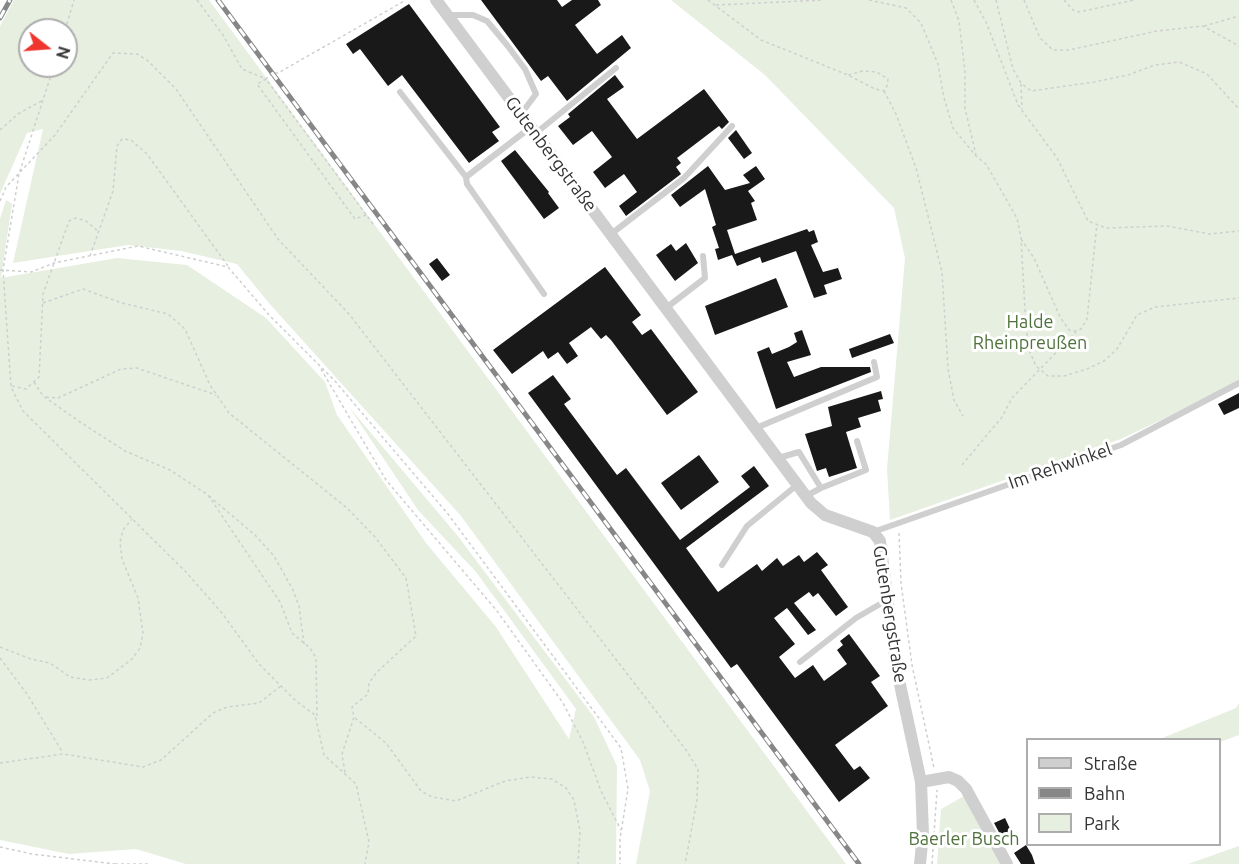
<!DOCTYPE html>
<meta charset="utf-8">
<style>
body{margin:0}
#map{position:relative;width:1239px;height:864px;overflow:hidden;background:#fff;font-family:Ubuntu,sans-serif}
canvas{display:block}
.legend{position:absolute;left:1026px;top:738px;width:195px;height:108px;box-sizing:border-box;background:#fff;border:2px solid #adadad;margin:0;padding:8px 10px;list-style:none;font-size:18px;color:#323232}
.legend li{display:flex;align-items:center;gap:12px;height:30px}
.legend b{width:30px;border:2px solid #adadad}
.north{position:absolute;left:18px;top:18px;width:60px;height:60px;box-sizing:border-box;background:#fff;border:2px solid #adadad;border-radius:50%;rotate:107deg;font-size:16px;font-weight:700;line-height:24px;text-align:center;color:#323232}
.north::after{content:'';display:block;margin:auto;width:21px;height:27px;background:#ef352e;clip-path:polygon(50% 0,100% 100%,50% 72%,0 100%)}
</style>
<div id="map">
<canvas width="1239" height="864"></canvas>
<ul class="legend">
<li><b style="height:8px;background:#cfcfcf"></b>Straße</li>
<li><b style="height:8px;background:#878787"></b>Bahn</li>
<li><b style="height:16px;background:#e7efe0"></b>Park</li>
</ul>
<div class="north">N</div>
</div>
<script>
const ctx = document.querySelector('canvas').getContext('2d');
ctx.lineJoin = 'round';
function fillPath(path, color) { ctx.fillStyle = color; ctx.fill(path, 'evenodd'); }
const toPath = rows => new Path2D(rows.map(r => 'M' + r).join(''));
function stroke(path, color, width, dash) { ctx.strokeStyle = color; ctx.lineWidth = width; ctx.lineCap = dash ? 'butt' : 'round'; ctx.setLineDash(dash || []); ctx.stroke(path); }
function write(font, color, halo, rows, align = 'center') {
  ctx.font = font + ' Ubuntu,sans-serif'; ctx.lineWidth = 6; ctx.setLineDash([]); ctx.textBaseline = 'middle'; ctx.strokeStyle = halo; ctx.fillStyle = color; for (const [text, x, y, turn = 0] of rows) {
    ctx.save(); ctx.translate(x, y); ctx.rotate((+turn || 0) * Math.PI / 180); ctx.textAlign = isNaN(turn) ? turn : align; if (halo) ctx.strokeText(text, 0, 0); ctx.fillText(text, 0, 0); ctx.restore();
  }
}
fillPath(toPath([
 [14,0,209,0,846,864,636,864,650,791,640,760,461,516,268,302,237,264,181,251,128,245,13,263,43,129,27,133,0,194,0,26],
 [30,30,66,30,66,66,30,66],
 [671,0,1239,0,1239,383,1121,439,890,520,887,469,905,258,894,208,765,75],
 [6,200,12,204,1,278,117,258,187,265,266,318,325,382,337,415,426,543,496,627,569,739,576,709,476,572,418,510,349,407,457,535,594,717,617,766,616,864,186,864,136,849,69,854,0,840,0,219],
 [1239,703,1239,735,1220,742,1220,740,1160,739,1236,708],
 [966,795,1005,864,937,864,941,809],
 [1239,846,1239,864,1188,864]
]), '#e7efe0');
fillPath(toPath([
 [481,0,557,0,562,7,572,0,598,0,601,5,575,25,597,54,622,35,631,48,567,101,548,76,541,81],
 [409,4,500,127,492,132,499,141,469,163,402,75,388,86,360,49,353,54,346,44],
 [615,75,624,87,607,99,637,139,704,89,729,122,722,129,719,126,677,158,681,163,676,167,681,174,626,216,619,206,637,192,624,174,605,188,593,172,612,157,592,131,573,145,558,126,570,117,568,114],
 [736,130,752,153,744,159,728,138],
 [515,150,549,192,548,193,559,208,544,219,501,161],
 [708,166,725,190,750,183,743,175,756,166,765,179,748,191,755,201,751,203,757,220,727,230,735,254,807,229,809,232,814,230,818,242,811,245,823,272,838,268,842,279,824,285,827,294,814,298,796,251,762,263,760,257,737,266,732,255,718,260,715,249,719,248,712,227,716,225,705,189,680,207,671,195],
 [686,243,698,263,675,281,656,255,671,244,676,251],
 [437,258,450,275,442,281,429,264],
 [605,267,641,315,632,322,642,335,651,329,698,392,667,415,611,340,606,335,601,339,591,327,569,343,578,356,567,364,558,352,548,359,543,351,512,374,493,350],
 [776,278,788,307,715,335,705,306],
 [802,330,811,355,787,362,794,377,821,367,870,367,871,372,776,409,757,352,769,347,772,354,789,347,797,342,794,333],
 [890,334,894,343,852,358,849,349],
 [553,375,571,399,564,404,617,475,626,468,680,540,750,487,741,476,754,466,769,486,686,548,718,592,757,564,762,571,777,558,783,566,799,555,804,562,817,552,828,565,821,570,848,607,836,616,818,593,813,597,809,592,794,603,816,630,808,635,787,608,774,618,795,644,779,657,795,678,813,665,824,681,847,664,837,650,843,645,840,641,849,634,880,676,871,682,888,706,835,745,854,770,860,766,870,778,839,802,737,664,731,668,528,393],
 [881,391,883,399,878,400,881,411,858,418,861,427,846,432,857,468,829,477,826,468,817,471,805,434,832,426,828,407],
 [1239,393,1239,408,1224,415,1218,404],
 [699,455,719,482,681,510,661,483],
 [1005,818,1012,833,1002,838,994,823],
 [1026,845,1032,855,1035,864,1021,864,1014,853]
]), '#191919');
stroke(toPath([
 [197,0,223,35,242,69,266,79,272,73,278,73,406,0],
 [708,0,761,40,848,75,875,89,884,91,887,86,888,79,877,72,863,71,848,75],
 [869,0,906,8,921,23,938,64,944,98,953,128,976,156,986,164,1017,218,1021,238,1026,328,1029,350,1036,366,1048,376,1064,376,1087,369,1104,361,1117,349,1137,315,1155,307,1239,298],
 [951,0,959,21,965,72,965,108,976,155],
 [974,0,986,22,1018,105,1057,158,1088,221,1106,228,1167,226,1210,234,1239,231],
 [996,0,1013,69,1021,83,1031,91,1094,82,1128,75,1155,65,1179,62,1207,74,1239,109],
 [1024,0,1040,38,1053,50,1069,50,1157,31,1203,26,1239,46],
 [1064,0,1073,10,1079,12,1134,0],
 [716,5,823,0],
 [1204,26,1239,16],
 [65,30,74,0],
 [54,66,19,174,3,270,11,387,23,411,185,571,222,613,259,664,296,701,315,715,324,755,356,784,369,842,365,864],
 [1021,84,1022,109],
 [884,91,896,114,916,168,942,272,948,369,954,400,963,416],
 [0,130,18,114,43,100],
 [0,201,6,187,55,135,113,53,137,54,147,60,176,89,278,239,349,314,686,750,698,769,697,800,685,864],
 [366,215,355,219,257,84,266,79,373,224],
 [1021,239,1034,258,1060,317,1069,330,1076,331,1081,329,1087,319,1097,224],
 [90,256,113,191,117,146,122,139,131,140,147,154,228,266],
 [0,270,31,272,54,263,138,246,228,267,269,315,334,380,448,514,621,748,628,789,620,839,620,864],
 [43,303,83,289,122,303,168,314,185,329,210,385,229,413,347,508,375,537,406,578,416,636,377,672,369,683,368,694,352,707,354,717,342,754,345,773],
 [321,369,386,480,497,611,563,703,583,742,601,791,621,830],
 [34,382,43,396,80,422,125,451,170,470,208,495,280,602,292,633,310,648,316,658,317,718],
 [12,386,26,389,39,377,43,294,69,221,76,218,86,221,99,232],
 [46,397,58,398,121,369,137,368,216,395],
 [962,465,1002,417,1012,398,1076,332],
 [209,496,255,535,274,556,293,590,299,606,304,644],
 [899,533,901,583,912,665,934,768],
 [0,647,31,659,50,663,70,677,89,680,107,678,132,659,140,648,143,633,138,598,122,559,120,542,123,530,132,519],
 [0,658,27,694,63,753],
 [355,718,386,743,421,791,432,797,456,801,505,781,531,777,552,779,566,788,574,800,580,831,578,864],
 [0,763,63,754,143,767,161,760,213,713,227,707,259,703,281,686],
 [0,847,32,854,115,864],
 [115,864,151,864],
 [932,864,937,790]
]), '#cfcfcf', 1.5, [3, 3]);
stroke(toPath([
 [448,15,473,15,487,21,507,45,525,69,536,94,521,114],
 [400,92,466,177,531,127],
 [536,133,616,68],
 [466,177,467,184,544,294],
 [611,234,684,178,732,126],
 [666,308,705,278,703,256],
 [756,428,877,377,874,362],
 [778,458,799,452,821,488,806,496],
 [821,488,866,470,857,441],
 [873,532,1121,445,1239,383],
 [722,565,747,526,797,485],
 [800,662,856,618,887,600]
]), '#cfcfcf', 6);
stroke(toPath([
 [436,0,811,503,825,515,873,532,880,541,896,666,921,782,923,834,920,864],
 [921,782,949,777,958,781,966,789,1007,864]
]), '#cfcfcf', 12);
const rail = toPath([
 [218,0,859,864],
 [0,18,10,0]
]);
stroke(rail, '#878787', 5);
stroke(rail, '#fff', 3, [9]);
write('18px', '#323232', '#fff', [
 ["Gutenbergstraße",551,154,53],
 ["Im Rehwinkel",1060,466,-19],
 ["Gutenbergstraße",890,614,81]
]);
write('18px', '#4f723c', '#fff', [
 ["Halde",1030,322],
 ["Rheinpreußen",1030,343],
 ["Baerler Busch",964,839]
]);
</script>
